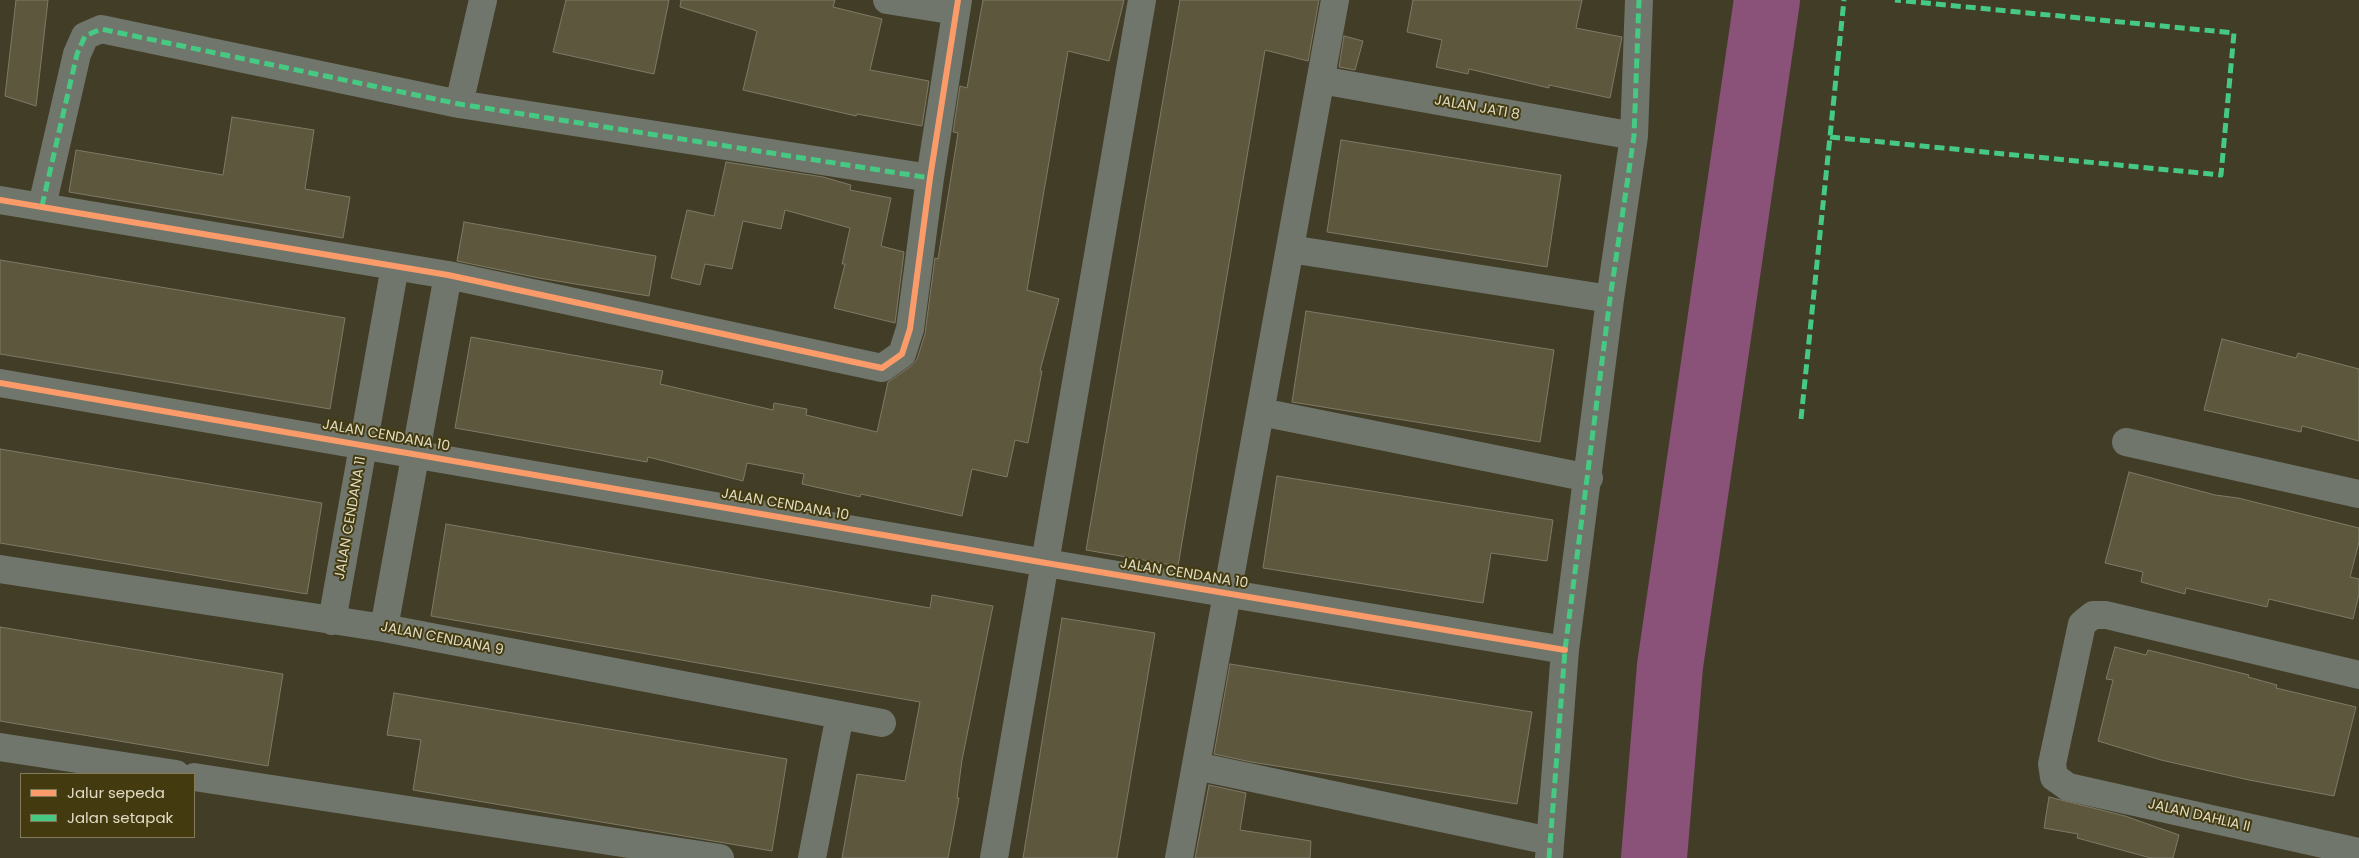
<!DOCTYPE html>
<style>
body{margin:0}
#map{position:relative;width:2359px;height:858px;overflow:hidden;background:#423d27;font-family:Poppins,sans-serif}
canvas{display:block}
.legend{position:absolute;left:20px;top:773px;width:175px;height:65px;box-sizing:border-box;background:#433a0f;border:1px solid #827a58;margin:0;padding:6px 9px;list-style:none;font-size:15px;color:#e0dbc5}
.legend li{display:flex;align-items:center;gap:10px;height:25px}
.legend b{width:25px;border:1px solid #827a58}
</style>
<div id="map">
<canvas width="2359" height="858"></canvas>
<ul class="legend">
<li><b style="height:6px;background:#fa9b69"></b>Jalur sepeda</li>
<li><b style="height:6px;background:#46c982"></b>Jalan setapak</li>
</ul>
</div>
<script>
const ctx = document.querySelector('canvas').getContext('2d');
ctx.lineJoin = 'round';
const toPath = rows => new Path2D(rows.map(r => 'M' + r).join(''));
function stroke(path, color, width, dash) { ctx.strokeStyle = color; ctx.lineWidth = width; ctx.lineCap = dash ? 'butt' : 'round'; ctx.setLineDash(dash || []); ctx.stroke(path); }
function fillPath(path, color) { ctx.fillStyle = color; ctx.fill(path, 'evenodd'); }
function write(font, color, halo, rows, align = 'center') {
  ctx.font = font + ' Poppins,sans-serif'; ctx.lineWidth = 4; ctx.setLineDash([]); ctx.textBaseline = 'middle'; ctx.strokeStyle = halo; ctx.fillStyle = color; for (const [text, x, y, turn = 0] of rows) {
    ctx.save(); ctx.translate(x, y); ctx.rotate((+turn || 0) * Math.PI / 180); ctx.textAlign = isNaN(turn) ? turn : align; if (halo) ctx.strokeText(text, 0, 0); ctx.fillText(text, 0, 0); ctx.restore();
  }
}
stroke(toPath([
 [1654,858,1670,666,1767,0]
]), '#8a5179', 66);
const building = toPath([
 [16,0,48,0,36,106,5,96,16,0],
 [566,0,669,0,654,74,553,52,566,0],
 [681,0,835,0,833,7,882,19,870,70,929,81,922,126,857,114,856,116,743,90,757,31,680,7,681,0],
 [983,0,1124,0,1109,61,1068,51,1027,290,1059,299,1040,371,1042,371,1028,443,1015,440,1007,477,972,469,962,516,861,494,860,497,802,484,804,474,747,463,743,481,648,457,647,462,455,428,471,337,663,371,660,384,773,410,774,403,807,409,806,415,877,432,888,382,911,366,917,359,925,334,935,258,938,259,958,133,953,132,960,86,967,88,983,0],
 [1180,0,1319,0,1308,61,1265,50,1178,566,1086,550,1180,0],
 [1413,0,1582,0,1576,28,1622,37,1610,98,1549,85,1549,88,1469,69,1468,74,1436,67,1442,40,1407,32,1413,0],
 [1344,36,1363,41,1355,70,1339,67,1344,36],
 [232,117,314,130,305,189,350,197,343,238,69,192,76,150,223,175,232,117],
 [1341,140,1561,175,1547,267,1327,232,1341,140],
 [726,162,823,177,851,185,850,190,891,198,881,246,904,252,895,323,834,308,845,264,842,264,850,228,785,210,781,229,743,221,732,269,705,264,700,285,671,278,687,210,714,216,726,162],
 [464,222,656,256,649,296,539,278,457,261,464,222],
 [0,260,345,318,330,409,0,354,0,260],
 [1306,311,1554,350,1540,442,1292,402,1306,311],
 [2222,339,2296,358,2298,353,2359,369,2359,441,2302,426,2301,432,2204,410,2222,339],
 [0,449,322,503,307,594,0,543,0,449],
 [2129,472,2215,495,2238,498,2359,528,2359,542,2350,577,2359,579,2359,594,2353,619,2269,599,2267,607,2186,588,2185,594,2141,582,2143,572,2105,563,2129,472],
 [1277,476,1553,520,1547,561,1491,553,1483,603,1263,568,1277,476],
 [446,524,930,608,932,595,993,606,962,760,957,798,959,798,948,858,842,858,857,774,905,781,920,702,431,616,446,524],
 [1062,618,1155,633,1117,858,1023,858,1062,618],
 [0,627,283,674,268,766,0,721,0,627],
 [2115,647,2146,655,2148,650,2249,675,2248,677,2277,685,2276,688,2356,707,2334,796,2249,780,2161,760,2098,741,2113,680,2106,679,2115,647],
 [1230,664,1532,712,1517,804,1251,762,1214,754,1230,664],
 [394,693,787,759,772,851,413,790,421,740,387,735,394,693],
 [1209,785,1246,793,1240,830,1311,841,1310,858,1195,858,1209,785],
 [2049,797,2125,816,2179,835,2173,858,2151,858,2077,838,2078,834,2044,828,2049,797]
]);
fillPath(building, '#5d573d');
stroke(building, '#7d7a67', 1);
stroke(toPath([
 [887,0,956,11],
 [1321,80,1634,136],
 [459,104,483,0],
 [0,200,448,275,882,368,902,354,910,329,930,178,958,0],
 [42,206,77,54,85,36,101,29,459,104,930,178],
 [1290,249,1610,299],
 [0,383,1046,563,1565,650],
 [1261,412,1589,478],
 [2126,442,2359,494],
 [0,569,384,628,882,723],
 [332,621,395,266],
 [384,628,448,275],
 [2359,675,2106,615,2093,615,2082,624,2052,764,2054,777,2068,787,2359,852],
 [0,747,176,774],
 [1196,766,1550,841],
 [194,777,720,858],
 [812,858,840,715],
 [994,858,1142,0],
 [1179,858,1335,0],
 [1549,858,1565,650,1610,299,1634,136,1639,0]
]), '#70766b', 28);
stroke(toPath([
 [1830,137,2221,175,2234,33,1895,0],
 [42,206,77,54,85,36,101,29,459,104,930,178],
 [1801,419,1844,0],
 [1549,858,1565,650,1610,299,1634,136,1639,0]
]), '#46c982', 5, [10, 5]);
stroke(toPath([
 [0,200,448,275,882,368,902,354,910,329,930,178,958,0],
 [0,383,1046,563,1565,650]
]), '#fa9b69', 6);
write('14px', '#e0dbc5', '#433a0f', [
 ["JALAN JATI 8",1477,108,10],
 ["JALAN CENDANA 10",386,436,10],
 ["JALAN CENDANA 10",785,505,10],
 ["JALAN CENDANA 11",351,518,-80],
 ["JALAN CENDANA 10",1184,574,9],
 ["JALAN CENDANA 9",442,639,11],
 ["JALAN DAHLIA II",2199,816,13]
]);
</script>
